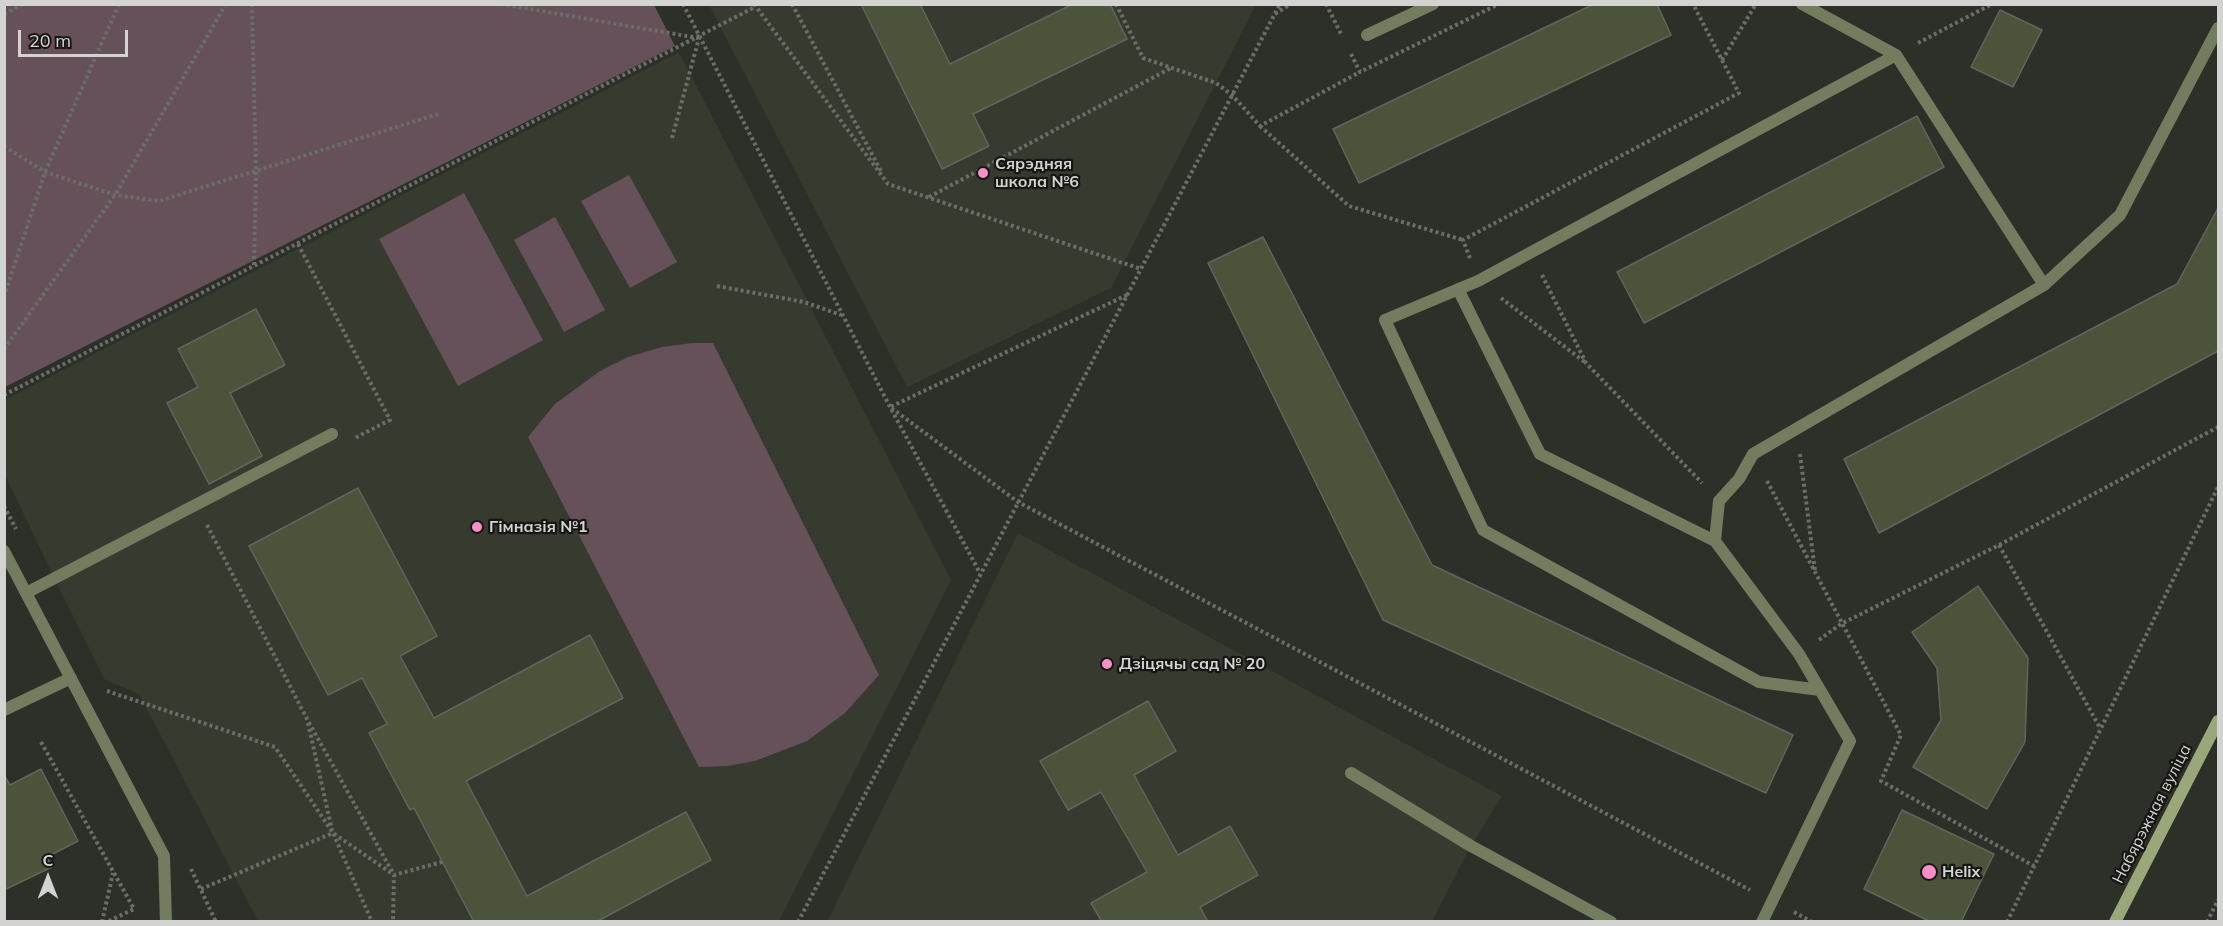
<!DOCTYPE html>
<meta charset="utf-8">
<style>
body{margin:0}
#map{position:relative;width:2223px;height:926px;overflow:hidden;background:#2d2f29;font-family:Mulish,sans-serif}
canvas{display:block}
.frame{position:absolute;inset:0;border:6px solid #d3d4d1;pointer-events:none}
.north{position:absolute;left:18px;top:848px;width:60px;height:60px;-webkit-text-stroke:4px #161714;paint-order:stroke;rotate:0deg;font-size:16px;font-weight:700;line-height:24px;text-align:center;color:#d3d4d1}
.north::after{content:'';display:block;margin:auto;width:21px;height:27px;background:#d3d4d1;clip-path:polygon(50% 0,100% 100%,50% 72%,0 100%)}
.scale{position:absolute;left:18px;top:30px;width:110px;height:27px;box-sizing:border-box;border:3px solid #d3d4d1;border-top:0;padding-left:8px;font-size:18px;line-height:21px;white-space:nowrap;color:#d3d4d1;-webkit-text-stroke:4px #161714;paint-order:stroke}
</style>
<div id="map">
<canvas width="2223" height="926"></canvas>
<div class="frame"></div>
<div class="north">С</div>
<div class="scale">20 m</div>
</div>
<script>
const ctx = document.querySelector('canvas').getContext('2d');
ctx.lineJoin = 'round';
function fillPath(path, color) { ctx.fillStyle = color; ctx.fill(path, 'evenodd'); }
const toPath = rows => new Path2D(rows.map(r => 'M' + r).join(''));
function stroke(path, color, width, dash) { ctx.strokeStyle = color; ctx.lineWidth = width; ctx.lineCap = dash ? 'butt' : 'round'; ctx.setLineDash(dash || []); ctx.stroke(path); }
function write(font, color, halo, rows, align = 'center') {
  ctx.font = font + ' Mulish,sans-serif'; ctx.lineWidth = 4.5; ctx.setLineDash([]); ctx.textBaseline = 'middle'; ctx.strokeStyle = halo; ctx.fillStyle = color; for (const [text, x, y, turn = 0] of rows) {
    ctx.save(); ctx.translate(x, y); ctx.rotate((+turn || 0) * Math.PI / 180); ctx.textAlign = isNaN(turn) ? turn : align; if (halo) ctx.strokeText(text, 0, 0); ctx.fillText(text, 0, 0); ctx.restore();
  }
}
fillPath(toPath([
 [709,5,1256,5,1111,288,907,387],
 [679,52,951,580,779,921,258,921,139,694,105,680,55,580,5,475,5,400],
 [1018,533,1502,796,1471,846,1432,921,827,922]
]), '#363a2f');
fillPath(toPath([
 [5,4,654,5,675,46,5,387],
 [629,175,677,262,630,288,581,201],
 [464,193,543,340,458,386,379,239],
 [555,217,605,310,564,332,514,240],
 [692,343,713,343,879,675,845,713,807,741,755,761,727,766,699,767,528,437,555,404,600,371,628,357,662,347]
]), '#66505a');
const building = toPath([
 [861,4,920,4,950,64,1073,4,1110,4,1127,39,973,114,989,146,942,169,861,4],
 [1594,4,1657,4,1671,35,1359,183,1333,129,1594,4],
 [2000,10,2042,30,2013,87,1971,67,2000,10],
 [1917,116,1944,167,1644,323,1617,272,1917,116],
 [2218,208,2218,351,1879,533,1844,459,2177,284,2218,208],
 [1263,237,1432,565,1793,735,1766,793,1383,620,1208,263,1263,237],
 [256,309,285,365,230,393,262,456,209,484,167,403,198,387,178,349,256,309],
 [358,488,437,636,400,656,434,718,590,635,623,698,466,781,527,896,686,812,711,860,596,922,474,922,414,808,410,810,369,733,387,724,362,678,328,695,249,546,358,488],
 [1978,586,2028,658,2025,742,1987,809,1913,767,1941,720,1937,668,1912,632,1978,586],
 [1148,701,1176,751,1134,775,1178,855,1230,826,1258,875,1200,907,1208,922,1102,922,1091,903,1147,872,1101,792,1068,810,1040,761,1148,701],
 [41,769,78,841,47,857,52,867,4,890,4,775,10,785,41,769],
 [1902,810,1994,854,1961,922,1931,922,1864,889,1902,810]
]);
fillPath(building, '#4b533a');
stroke(building, '#62655e', 1.5);
stroke(toPath([
 [252,4,256,172,254,266],
 [501,4,698,38],
 [683,4,890,407,980,573],
 [754,4,888,184,1141,269],
 [792,4,882,173],
 [1116,4,1143,58,1216,83,1232,95,1260,126,1360,72],
 [1326,4,1342,36],
 [4,14,23,4],
 [1275,14,1291,4],
 [1918,43,1992,4],
 [1351,54,1360,72,1499,4],
 [1722,60,1756,4],
 [1260,126,1349,206,1463,240],
 [672,138,699,38],
 [4,146,45,172,115,195,159,201,438,114],
 [929,197,1171,68],
 [298,244,390,420,355,438],
 [1470,258,1463,240,1739,93,1693,4],
 [1542,275,1586,363,1702,483],
 [717,286,804,302,841,315],
 [1127,295,890,407,1018,502,1750,890],
 [4,297,45,172,119,4],
 [1501,298,1586,363],
 [4,349,115,195,226,4],
 [4,395,755,7],
 [1800,454,1815,571],
 [1767,481,1901,735,1881,781,2034,866],
 [4,506,16,529],
 [207,525,307,719,394,875,393,922],
 [1999,545,2100,728],
 [1819,640,1841,624,1999,545,2218,427],
 [107,691,275,747,333,833,394,875,442,862],
 [308,723,332,830],
 [41,742,134,909,107,922],
 [191,869,216,922],
 [201,889,333,833,372,922],
 [1794,912,1812,922],
 [102,922,113,873],
 [798,922,1280,4],
 [2007,922,2218,487],
 [2207,922,2218,900]
]), '#6b6d68', 4, [3, 3]);
stroke(toPath([
 [1802,4,1896,55,2044,285],
 [1367,35,1433,4],
 [1458,289,1540,454,1715,541],
 [4,551,164,856,166,922],
 [26,593,332,434],
 [1820,690,1759,682,1483,530,1385,320,1478,281,1896,55],
 [4,710,71,678],
 [1351,773,1471,846,1611,922],
 [1762,922,1850,741,1799,654,1715,541,1719,501,1739,479,1753,454,2044,285,2120,215,2218,28]
]), '#737c5f', 12);
stroke(toPath([
 [2115,922,2218,721]
]), '#9aa879', 12);
for (const [x, y, r, color] of [
 [983,173,6,"#fa8fc7"],
 [477,527,6,"#fa8fc7"],
 [1107,664,6,"#fa8fc7"],
 [1929,872,8,"#fa8fc7"]
]) { const dot = new Path2D(); dot.arc(x, y, r, 0, 2 * Math.PI); ctx.fillStyle = color; ctx.fill(dot); stroke(dot, '#161714', 2); }
write('bold 16px', '#d3d4d1', '#161714', [
 ["Сярэдняя",995,164],
 ["школа №6",995,182],
 ["Гімназія №1",489,527],
 ["Дзіцячы сад № 20",1119,664],
 ["Helix",1942,872]
], 'left');
write('16px', '#d3d4d1', '#161714', [
 ["Набярэжная вуліца",2152,814,-63]
]);
</script>
